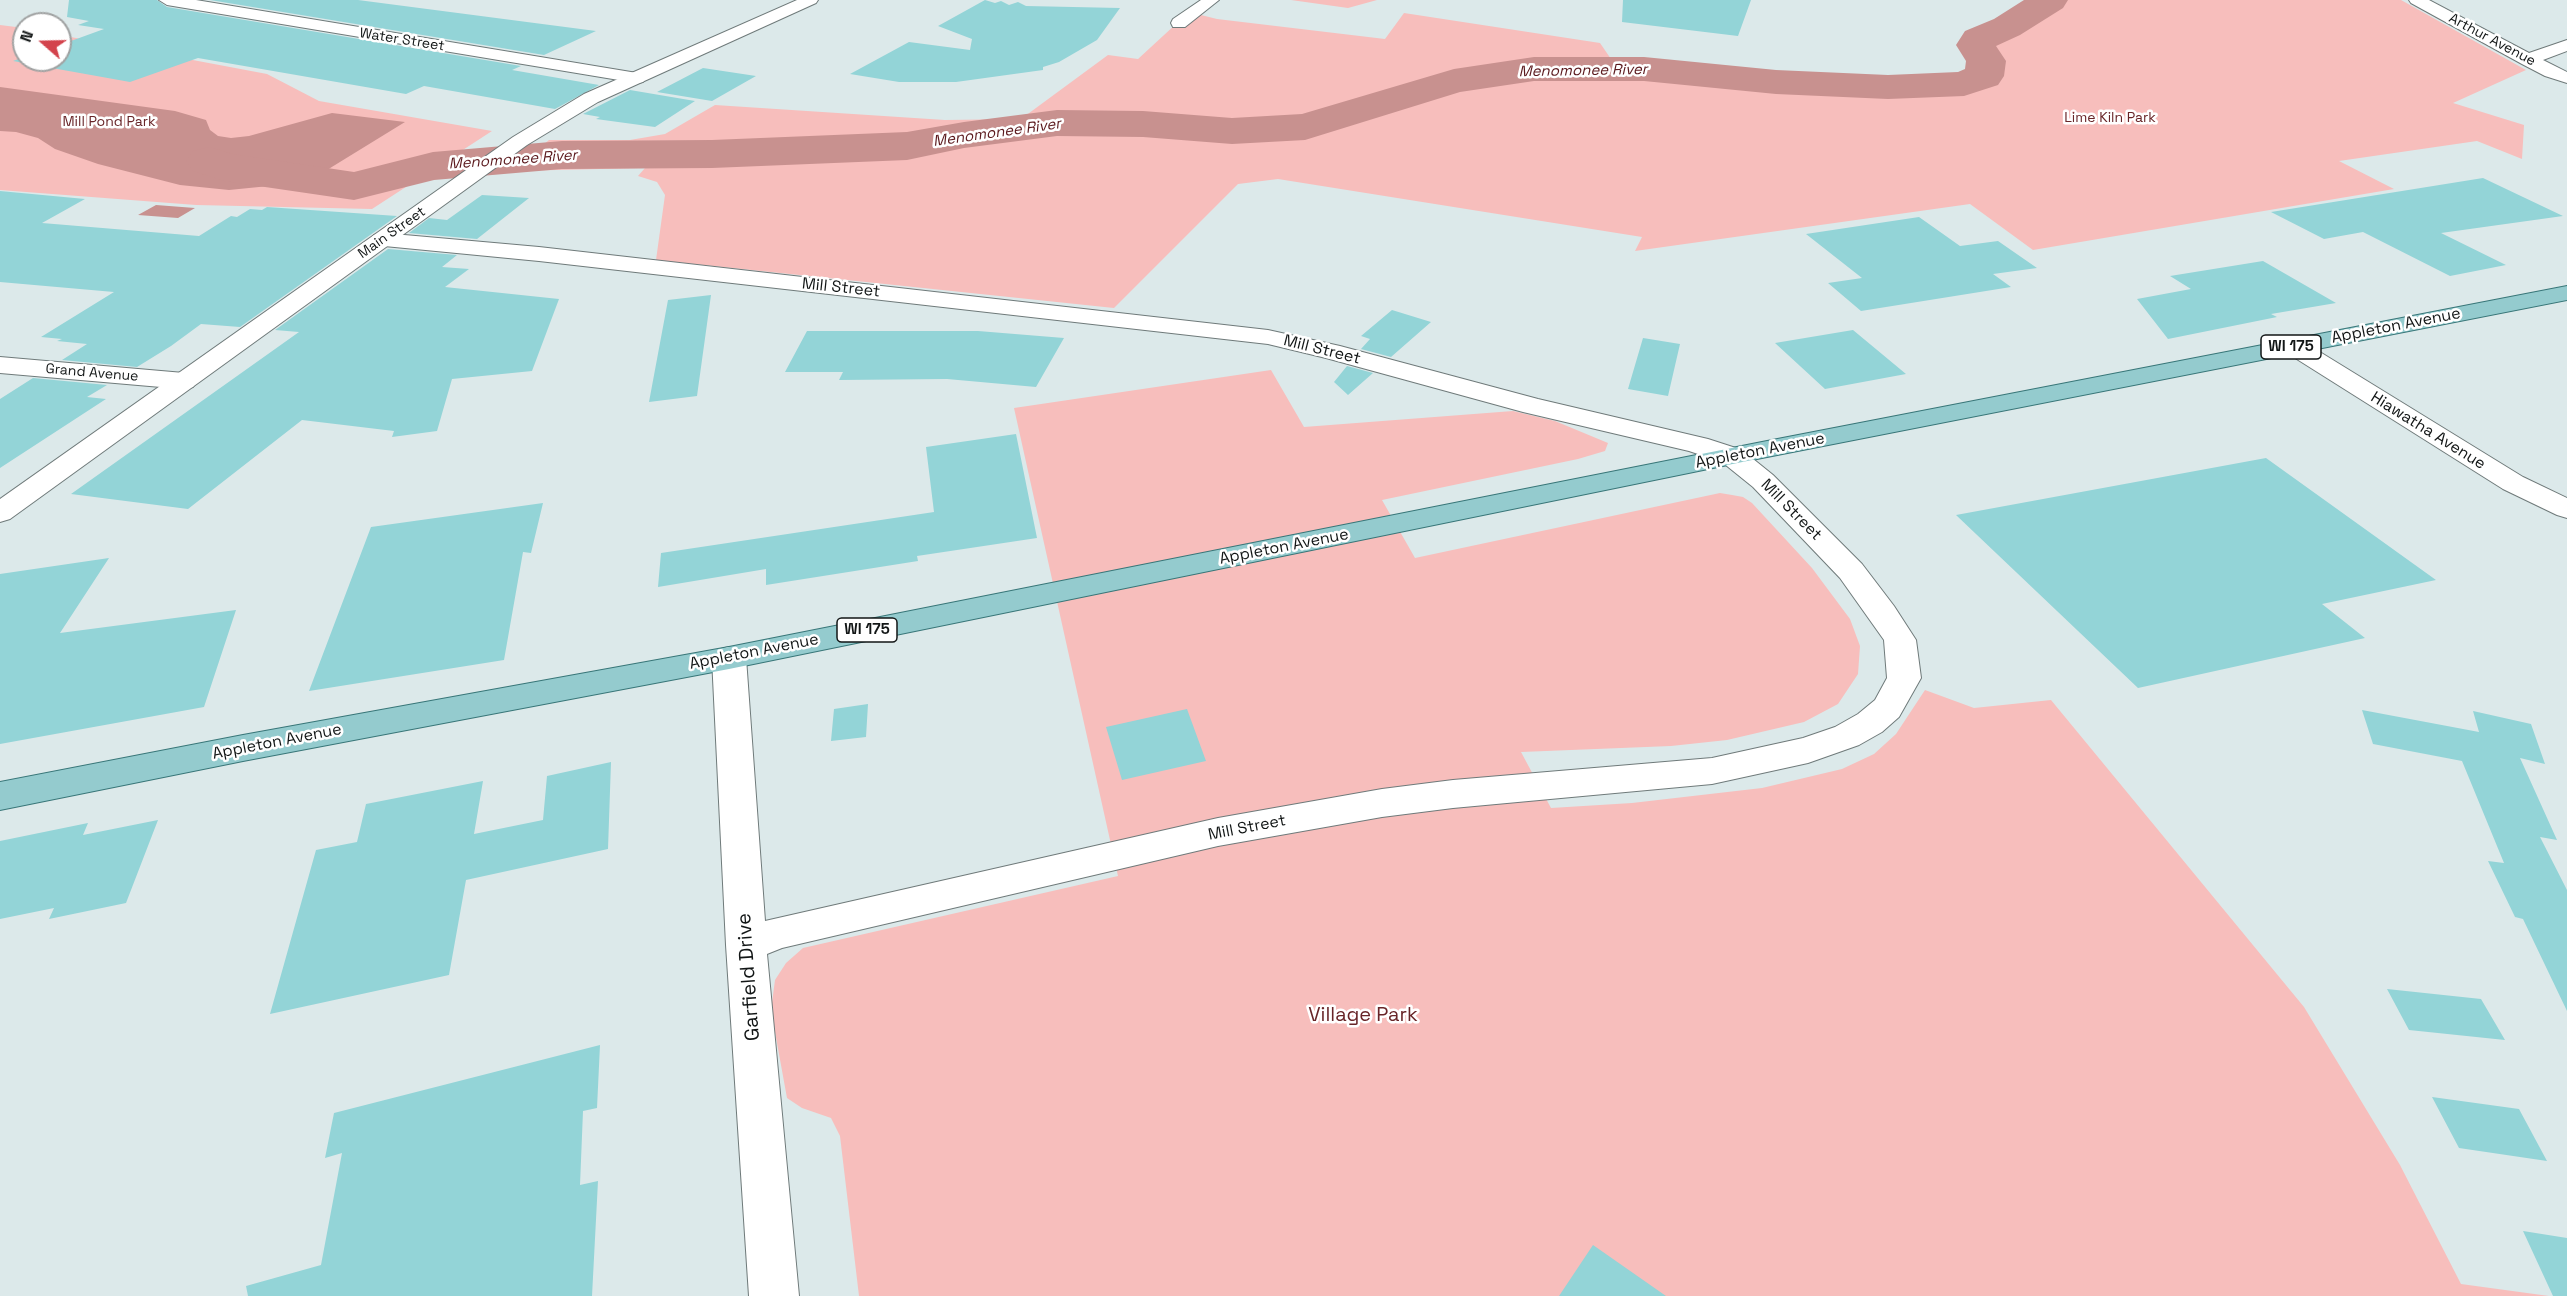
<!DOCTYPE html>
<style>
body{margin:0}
#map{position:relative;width:2567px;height:1296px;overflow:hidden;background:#dce9ea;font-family:"Space Grotesk",sans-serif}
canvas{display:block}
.north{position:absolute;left:12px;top:12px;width:60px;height:60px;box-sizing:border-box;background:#fff;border:2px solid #a0a2a2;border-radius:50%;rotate:290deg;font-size:16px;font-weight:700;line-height:24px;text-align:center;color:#121616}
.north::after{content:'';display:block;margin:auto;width:21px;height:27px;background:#d3434c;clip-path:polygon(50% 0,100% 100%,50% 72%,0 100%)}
</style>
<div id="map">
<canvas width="2567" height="1296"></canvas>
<div class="north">N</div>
</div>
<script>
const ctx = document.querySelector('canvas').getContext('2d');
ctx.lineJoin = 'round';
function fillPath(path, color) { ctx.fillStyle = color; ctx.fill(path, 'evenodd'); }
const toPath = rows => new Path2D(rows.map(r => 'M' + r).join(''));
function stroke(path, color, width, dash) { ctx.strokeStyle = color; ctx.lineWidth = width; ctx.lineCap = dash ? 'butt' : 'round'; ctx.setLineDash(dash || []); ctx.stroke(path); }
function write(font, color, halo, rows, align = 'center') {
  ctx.font = font + ' "Space Grotesk",sans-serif'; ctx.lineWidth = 5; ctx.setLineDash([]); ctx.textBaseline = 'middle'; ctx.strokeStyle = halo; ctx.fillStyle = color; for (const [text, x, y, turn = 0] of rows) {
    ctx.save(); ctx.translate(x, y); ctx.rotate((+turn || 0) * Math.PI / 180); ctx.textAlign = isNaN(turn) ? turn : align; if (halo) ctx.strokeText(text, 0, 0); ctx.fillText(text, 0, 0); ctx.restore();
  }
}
fillPath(toPath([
 [1291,0,1377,0,1348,8],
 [2063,0,2401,0,2526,70,2453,103,2524,125,2522,159,2477,141,2339,161,2394,189,2033,250,1970,204,1635,251,1642,237,1278,179,1238,184,1114,308,656,260,665,195,657,182,638,176,645,168,512,171,549,140,630,140,665,134,715,105,945,120,1021,119,1108,55,1138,59,1189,12,1217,19,1385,39,1404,13,1600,43,1622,75,1668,75,1889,93,1944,92,1975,88,1999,78,2000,69,1990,52,1993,41,2011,30,2046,16],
 [0,25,24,28,24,60,60,60,60,35,267,74,319,101,492,131,372,209,196,205,0,190],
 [1271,370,1304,427,1513,411,1555,421,1608,443,1605,451,1578,459,1382,500,1415,558,1720,493,1732,495,1743,497,1752,503,1812,568,1850,619,1860,646,1858,674,1838,704,1804,722,1727,740,1671,746,1521,752,1551,808,1632,803,1762,788,1842,769,1874,754,1896,734,1925,690,1974,708,2051,700,2304,1007,2400,1165,2461,1284,2549,1296,859,1296,840,1136,831,1118,802,1108,787,1098,771,1010,775,980,786,963,803,948,1118,876,1014,408]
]), '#f7bebc');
fillPath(toPath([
 [0,87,175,111,206,120,210,130,218,136,231,138,249,136,332,113,405,122,296,189,269,186,229,190,180,185,98,164,55,149,38,138,16,132,0,131],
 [156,205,195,208,178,218,138,215]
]), '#c8918f');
fillPath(toPath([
 [2024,0,2068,0,2063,8,2020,35,1996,46,2006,61,2004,76,1998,85,1964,96,1888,99,1776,94,1644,81,1534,81,1460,92,1305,140,1232,144,1143,137,1057,136,964,148,907,160,712,168,562,169,434,180,354,200,224,181,193,171,186,161,193,151,209,147,233,154,354,172,433,152,562,141,712,140,907,132,964,122,1057,110,1143,111,1232,118,1302,114,1454,69,1534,57,1644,57,1776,70,1888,75,1958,72,1965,69,1966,61,1956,45,1965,31,1994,19,2024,0]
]), '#c8918f');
fillPath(toPath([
 [69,0,157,0,167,7,521,66,512,70,599,85,555,109,424,86,406,94,198,58,130,82,13,61,24,57,24,60,60,60,60,45,104,29,78,25,89,21,67,17],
 [210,0,358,0,596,31,544,55],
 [985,0,995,3,1001,1,1009,5,1018,2,1026,6,1120,8,1097,40,1059,62,1043,67,1043,70,956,82,899,82,850,74,909,42,970,50,972,39,938,26],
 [1623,0,1751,0,1738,36,1622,22],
 [703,68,756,76,712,101,657,92],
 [630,90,695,101,655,127,596,119,600,117,583,114],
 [2483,178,2563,216,2441,233,2506,265,2450,276,2363,232,2324,239,2271,212],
 [0,191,85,199,42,223,199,236,231,216,237,217,250,209,262,210,267,207,397,216,240,327,201,324,171,346,137,367,62,360,87,344,57,341,62,339,41,337,114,292,0,282],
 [482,195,529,198,477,239,409,233,429,218,447,220],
 [1919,217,1960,246,1998,241,2037,268,1993,274,2011,287,1861,311,1828,283,1862,278,1806,234],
 [388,249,457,255,442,267,469,269,445,287,559,299,532,371,452,379,437,431,392,437,394,431,302,420,188,509,71,494,299,332,275,330],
 [2263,261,2336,303,2271,314,2277,317,2168,339,2137,299,2191,289,2170,276],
 [711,295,697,396,649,402,668,300],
 [1392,310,1431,322,1391,357,1361,349,1370,339,1361,336],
 [1853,330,1906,374,1825,389,1775,343],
 [807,331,978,331,1064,338,1036,387,947,379,839,380,843,372,785,372],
 [1643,338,1680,344,1668,396,1628,389],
 [1347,366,1373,373,1348,395,1334,382],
 [33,378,107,385,87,397,106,399,0,468,0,399],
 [1016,434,1037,538,917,556,918,561,766,585,766,569,658,587,661,553,934,512,926,447],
 [2266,458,2436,580,2322,604,2365,638,2138,688,1956,515],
 [543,503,531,553,523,552,504,660,309,691,371,527],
 [109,558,60,633,236,610,204,707,0,744,0,574],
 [868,704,866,737,831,741,834,709],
 [1187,709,1206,761,1122,780,1106,727],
 [2362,710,2479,732,2473,711,2531,724,2545,764,2520,758,2557,840,2540,837,2567,890,2567,1011,2523,919,2515,917,2488,861,2504,863,2462,761,2373,744],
 [611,762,608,849,466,880,449,975,270,1014,316,850,357,842,366,804,483,781,474,834,543,820,547,776],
 [158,820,126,903,49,919,54,908,0,919,0,841,88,823,83,835],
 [2387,989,2481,999,2505,1040,2409,1030],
 [600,1045,597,1108,583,1111,580,1185,598,1181,592,1296,248,1296,246,1286,321,1265,342,1153,325,1158,334,1113],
 [2432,1097,2519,1109,2547,1161,2459,1148],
 [2523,1231,2567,1238,2567,1296,2553,1296],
 [1593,1245,1666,1296,1559,1296]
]), '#93d4d7');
const street = toPath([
 [159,0,196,0,637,73,643,74,646,78,643,82,637,83,167,5,159,0],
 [1201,0,1219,0,1185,27,1173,27,1171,23,1173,19,1201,0],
 [2409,0,2429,0,2529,53,2567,40,2567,51,2543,60,2567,72,2567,83,2545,76,2522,64,2411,3,2409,0],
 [382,233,539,247,1268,330,1340,346,1538,399,1708,439,1742,450,1773,475,1862,564,1894,606,1916,640,1921,678,1899,717,1882,732,1859,745,1808,763,1712,784,1453,808,1382,817,1218,846,782,948,767,954,799,1296,749,1296,726,945,712,658,717,650,729,647,741,650,746,658,765,921,1218,818,1382,789,1453,780,1712,758,1803,738,1835,727,1858,714,1875,700,1887,678,1884,640,1840,578,1753,487,1722,462,1689,451,1523,412,1326,358,1268,344,539,261,374,245,371,240,374,235,382,233],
 [2293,338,2302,341,2523,477,2567,498,2567,518,2557,515,2503,489,2284,351,2280,346,2284,341,2293,338],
 [0,357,184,373,193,375,197,381,193,387,184,389,0,373,0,357]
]);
const secondary = toPath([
 [797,0,818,0,816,3,598,102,527,145,10,519,0,522,0,499,513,137,584,94,797,0]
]);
const primary = toPath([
 [2567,286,2567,300,1762,458,729,669,243,761,0,810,0,782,243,735,729,647,1762,442,2567,286]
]);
stroke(street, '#6f7a7a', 2);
stroke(secondary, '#6f7a7a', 2);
stroke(primary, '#387678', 2);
fillPath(street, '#fff');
fillPath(secondary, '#fff');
fillPath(primary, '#94cbce');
write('14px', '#121616', '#fff', [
 ["Water Street",402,40,9],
 ["Arthur Avenue",2492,40,28],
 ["Main Street",392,233,-35],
 ["Grand Avenue",92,373,5]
]);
write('14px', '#682528', '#fff', [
 ["Lime Kiln Park",2110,118],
 ["Mill Pond Park",109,122]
]);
write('italic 15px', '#5b191d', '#fff', [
 ["Menomonee River",1583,71,-1],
 ["Menomonee River",997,133,-8],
 ["Menomonee River",513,160,-4]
]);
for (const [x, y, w] of [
 [2291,347,60],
 [867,630,60]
]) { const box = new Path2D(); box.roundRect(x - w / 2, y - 12, w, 24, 4.5); ctx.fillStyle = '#fff'; ctx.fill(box); stroke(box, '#121616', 1.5); }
write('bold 15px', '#121616', null, [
 ["WI 175",2291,347],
 ["WI 175",867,630]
]);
write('16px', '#121616', '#fff', [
 ["Mill Street",841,288,6],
 ["Appleton Avenue",2396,326,-11],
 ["Mill Street",1322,350,14],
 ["Hiawatha Avenue",2428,431,32],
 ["Appleton Avenue",1760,451,-11],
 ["Mill Street",1791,510,45],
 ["Appleton Avenue",1284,547,-11],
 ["Appleton Avenue",754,652,-11],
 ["Appleton Avenue",277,742,-11],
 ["Mill Street",1247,828,-11]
]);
write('20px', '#121616', '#fff', [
 ["Garfield Drive",749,977,-94]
]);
write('20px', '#682528', '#fff', [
 ["Village Park",1363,1016]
]);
</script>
